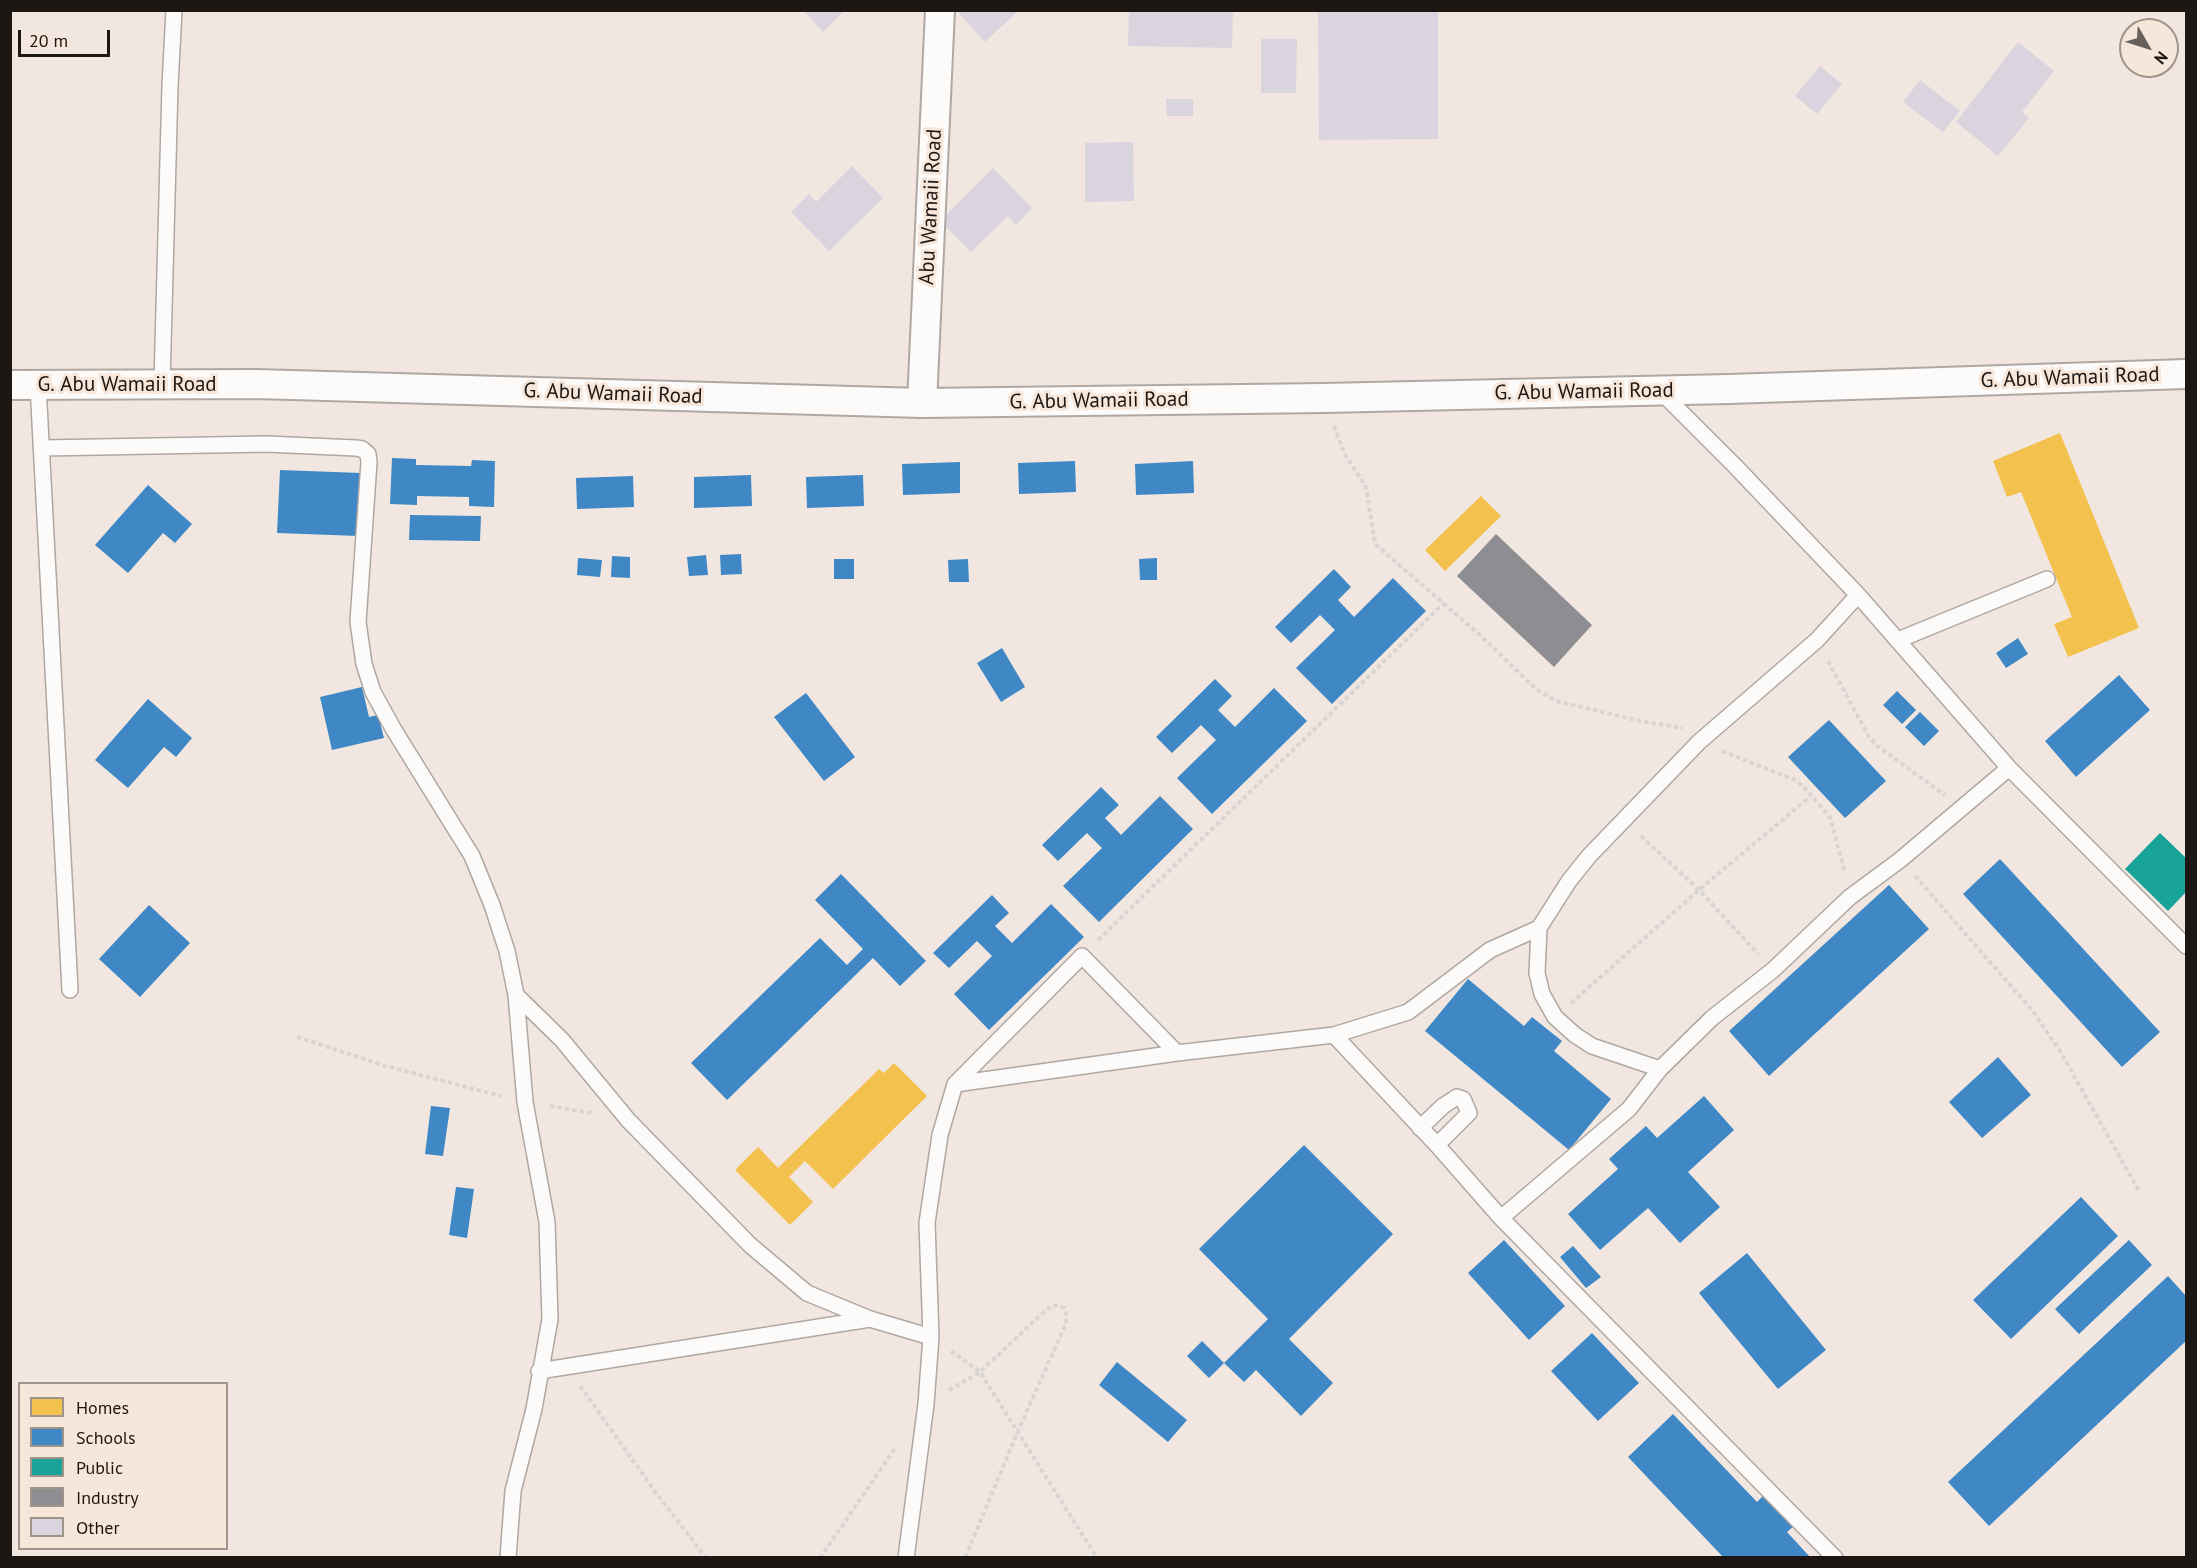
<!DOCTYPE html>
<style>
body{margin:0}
#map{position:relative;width:2197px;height:1568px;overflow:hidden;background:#f1e7e0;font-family:"PT Sans",sans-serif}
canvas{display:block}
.frame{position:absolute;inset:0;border:12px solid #1d1713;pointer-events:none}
.legend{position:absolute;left:18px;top:1382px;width:210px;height:168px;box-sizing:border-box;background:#f7e6da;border:2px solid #a0938a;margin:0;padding:8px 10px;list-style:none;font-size:18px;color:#1d1713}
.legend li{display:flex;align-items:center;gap:12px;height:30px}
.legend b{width:30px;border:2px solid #a0938a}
.north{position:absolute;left:2119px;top:18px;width:60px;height:60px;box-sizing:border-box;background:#f7e6da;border:2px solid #a0938a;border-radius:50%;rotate:129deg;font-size:16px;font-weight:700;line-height:24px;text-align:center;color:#1d1713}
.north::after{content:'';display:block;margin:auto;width:21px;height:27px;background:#67605b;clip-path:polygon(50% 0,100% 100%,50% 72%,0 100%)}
.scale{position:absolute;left:18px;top:30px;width:92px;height:27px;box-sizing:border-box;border:3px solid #1d1713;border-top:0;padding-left:8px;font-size:18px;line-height:21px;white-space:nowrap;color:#1d1713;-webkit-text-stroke:4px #f7e6da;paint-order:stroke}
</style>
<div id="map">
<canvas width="2197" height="1568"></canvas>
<div class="frame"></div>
<ul class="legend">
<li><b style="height:16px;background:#f2c14e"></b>Homes</li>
<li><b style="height:16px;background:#3f88c5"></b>Schools</li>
<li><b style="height:16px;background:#17a398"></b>Public</li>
<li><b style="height:16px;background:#8d8d92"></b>Industry</li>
<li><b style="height:16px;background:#dad4de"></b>Other</li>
</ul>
<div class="north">N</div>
<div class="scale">20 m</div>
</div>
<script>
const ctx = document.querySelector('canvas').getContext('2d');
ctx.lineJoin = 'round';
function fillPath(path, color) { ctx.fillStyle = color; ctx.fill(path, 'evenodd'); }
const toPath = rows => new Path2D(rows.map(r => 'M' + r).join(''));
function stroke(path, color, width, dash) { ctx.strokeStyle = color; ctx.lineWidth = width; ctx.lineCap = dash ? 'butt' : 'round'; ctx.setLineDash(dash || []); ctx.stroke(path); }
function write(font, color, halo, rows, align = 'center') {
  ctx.font = font + ' "PT Sans",sans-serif'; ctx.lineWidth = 6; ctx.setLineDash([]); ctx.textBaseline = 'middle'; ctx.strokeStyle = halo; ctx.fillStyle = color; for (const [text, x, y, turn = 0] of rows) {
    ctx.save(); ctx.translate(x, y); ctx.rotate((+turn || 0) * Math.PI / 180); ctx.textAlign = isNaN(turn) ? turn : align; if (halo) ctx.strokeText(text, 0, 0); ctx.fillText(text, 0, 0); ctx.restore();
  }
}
fillPath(toPath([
 [2060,433,2139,628,2068,657,2054,624,2072,617,2021,492,2007,497,1993,461],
 [1481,496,1501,516,1445,571,1425,550],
 [894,1063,927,1096,833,1189,805,1161,789,1177,813,1202,790,1225,735,1170,758,1147,778,1168,879,1069,884,1073]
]), '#f2c14e');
fillPath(toPath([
 [392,458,416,459,416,465,471,466,472,460,495,461,494,507,469,506,469,497,417,496,417,505,390,504],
 [1075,461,1076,492,1019,494,1018,463],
 [1193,461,1194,493,1136,495,1135,464],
 [960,462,960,493,903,495,902,464],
 [280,470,361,473,359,536,277,533],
 [751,475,752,506,694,508,694,477],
 [863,475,864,506,807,508,806,477],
 [633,476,634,507,577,509,576,478],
 [148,485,192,524,175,543,163,533,128,573,95,545],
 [410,515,481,516,480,541,409,540],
 [741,554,742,574,721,575,720,555],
 [706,555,708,575,689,576,687,557],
 [612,556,630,557,630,578,611,577],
 [578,558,602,560,600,577,577,575],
 [1157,558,1157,580,1140,580,1139,559],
 [834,559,854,559,854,579,834,579],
 [968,559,969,582,949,582,948,560],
 [1334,569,1351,587,1338,600,1354,617,1393,578,1426,611,1332,704,1296,668,1335,630,1320,615,1291,643,1275,627],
 [2018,638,2028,654,2006,668,1996,653],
 [1002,648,1025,687,1001,702,977,663],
 [2119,675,2150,710,2076,777,2045,741],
 [1215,679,1232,696,1218,710,1235,727,1274,688,1307,721,1212,814,1177,778,1216,740,1201,725,1172,753,1156,737],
 [362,687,369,717,378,715,384,738,332,750,320,697],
 [1897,691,1916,710,1902,724,1883,705],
 [806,693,855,757,824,781,774,717],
 [148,699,192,738,176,757,164,747,128,788,95,760],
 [1920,712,1939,731,1924,746,1905,727],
 [1829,720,1886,781,1845,818,1788,757],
 [1101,787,1119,805,1105,818,1121,835,1160,796,1193,829,1099,922,1063,886,1102,848,1087,833,1058,861,1042,845],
 [2000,859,2160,1032,2122,1067,1963,894],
 [841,874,926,961,900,986,873,958,727,1100,691,1063,820,938,847,965,863,949,815,900],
 [1889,885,1929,929,1769,1076,1729,1031],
 [992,895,1009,913,995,926,1012,943,1051,904,1084,937,989,1030,954,994,992,956,977,941,949,968,933,953],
 [149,905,190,943,140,997,99,959],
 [1468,979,1524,1026,1532,1017,1562,1041,1554,1051,1611,1099,1569,1150,1425,1031],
 [1998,1057,2031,1095,1982,1138,1949,1102],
 [1704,1096,1734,1130,1688,1172,1720,1207,1680,1243,1648,1208,1600,1250,1568,1214,1618,1169,1609,1159,1646,1126,1657,1138],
 [431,1106,450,1108,443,1156,425,1154],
 [1304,1145,1393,1234,1289,1339,1333,1383,1301,1416,1256,1370,1244,1382,1224,1363,1268,1319,1199,1249],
 [456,1187,474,1189,467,1238,449,1235],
 [2081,1197,2118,1236,2011,1339,1973,1300],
 [1504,1240,1565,1306,1529,1340,1468,1273],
 [2129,1240,2152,1265,2079,1334,2055,1309],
 [1573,1246,1601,1277,1586,1288,1560,1257],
 [1747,1253,1826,1350,1778,1389,1699,1293],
 [2168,1276,2186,1296,2186,1341,1989,1526,1948,1482],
 [1592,1333,1639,1383,1598,1421,1551,1371],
 [1202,1341,1224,1363,1209,1378,1187,1356],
 [1117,1362,1187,1420,1168,1442,1099,1385],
 [1673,1414,1757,1502,1765,1494,1795,1525,1787,1532,1811,1558,1724,1558,1628,1457]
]), '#3f88c5');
fillPath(toPath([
 [2160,833,2186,858,2186,892,2168,911,2125,869]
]), '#17a398');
fillPath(toPath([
 [1496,534,1592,625,1554,667,1457,576]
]), '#8d8d92');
fillPath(toPath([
 [803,10,845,10,823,32],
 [956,10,1019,10,985,42],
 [1129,10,1233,10,1232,48,1128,46],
 [1318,10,1438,10,1438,139,1319,140],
 [1261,39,1297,39,1296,93,1261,93],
 [2018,42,2054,71,2022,112,2029,118,1998,156,1956,122],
 [1820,66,1842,84,1817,114,1795,96],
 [1920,80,1960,111,1943,132,1903,102],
 [1166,99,1193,99,1193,116,1167,116],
 [1133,142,1134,201,1085,202,1085,143],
 [852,166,883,198,829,251,791,212,809,194,816,202],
 [993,168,1032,208,1016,225,1008,216,971,252,940,221]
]), '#dad4de');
const lane = toPath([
 [162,383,170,86,174,10],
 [38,385,70,990],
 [1659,390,1735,466,1858,595,2009,768,1900,860,1850,897,1773,970,1712,1018,1660,1069,1592,1046,1575,1035,1555,1017,1542,994,1537,973,1539,928,1569,881,1589,856,1699,742,1817,640,1858,595],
 [42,448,266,444,356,448,362,449,368,454,369,462,358,622,364,664,373,692,394,730,472,856,492,905,507,951,516,995,525,1102,547,1222,550,1319,534,1409,513,1491,508,1558],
 [1898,640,2047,579],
 [2009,768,2186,946],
 [516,995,562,1040,628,1120,750,1245,807,1293,870,1319,931,1337],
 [1334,1035,1437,1145,1501,1218],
 [1660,1069,1629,1109,1501,1218,1835,1558],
 [955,1084,1177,1053],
 [1420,1128,1443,1106,1457,1097,1463,1099,1469,1113,1437,1145],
 [539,1371,870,1319],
 [906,1558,926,1404,931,1337,927,1223,940,1135,955,1084,1082,956,1177,1053,1334,1035,1408,1012,1490,950,1539,928]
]);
const street = toPath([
 [10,385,256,384,922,403,1324,398,1729,389,2186,374],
 [922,403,940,10]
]);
stroke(lane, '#afa7a2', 18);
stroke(street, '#afa7a2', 32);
stroke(toPath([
 [1334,426,1344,453,1366,487,1375,544,1480,635,1536,689,1556,701,1640,721,1683,728],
 [1828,661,1869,737,1876,745,1945,795],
 [1722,751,1795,780,1803,786,1830,817,1845,873],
 [1641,836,1699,890,1758,954],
 [1915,876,2032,1010,2060,1051,2139,1191],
 [1098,940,1444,603],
 [1571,1003,1699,890,1811,796],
 [297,1037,386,1066,501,1096],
 [550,1106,592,1113],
 [951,1351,980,1372,1097,1558],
 [580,1386,657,1494,706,1558],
 [949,1390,980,1372,1047,1309,1056,1305,1064,1308,1067,1316,1065,1326,1018,1431,965,1558],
 [820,1558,896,1447]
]), '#d8d5d3', 4, [4.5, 3]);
stroke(lane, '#fdfbfa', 15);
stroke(street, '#fdfbfa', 28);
write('21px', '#1d1713', '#f7e6da', [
 ["Abu Wamaii Road",931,207,-87],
 ["G. Abu Wamaii Road",2070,378,-2],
 ["G. Abu Wamaii Road",127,385],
 ["G. Abu Wamaii Road",1584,392,-1],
 ["G. Abu Wamaii Road",613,394,2],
 ["G. Abu Wamaii Road",1099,401,-1]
]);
</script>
